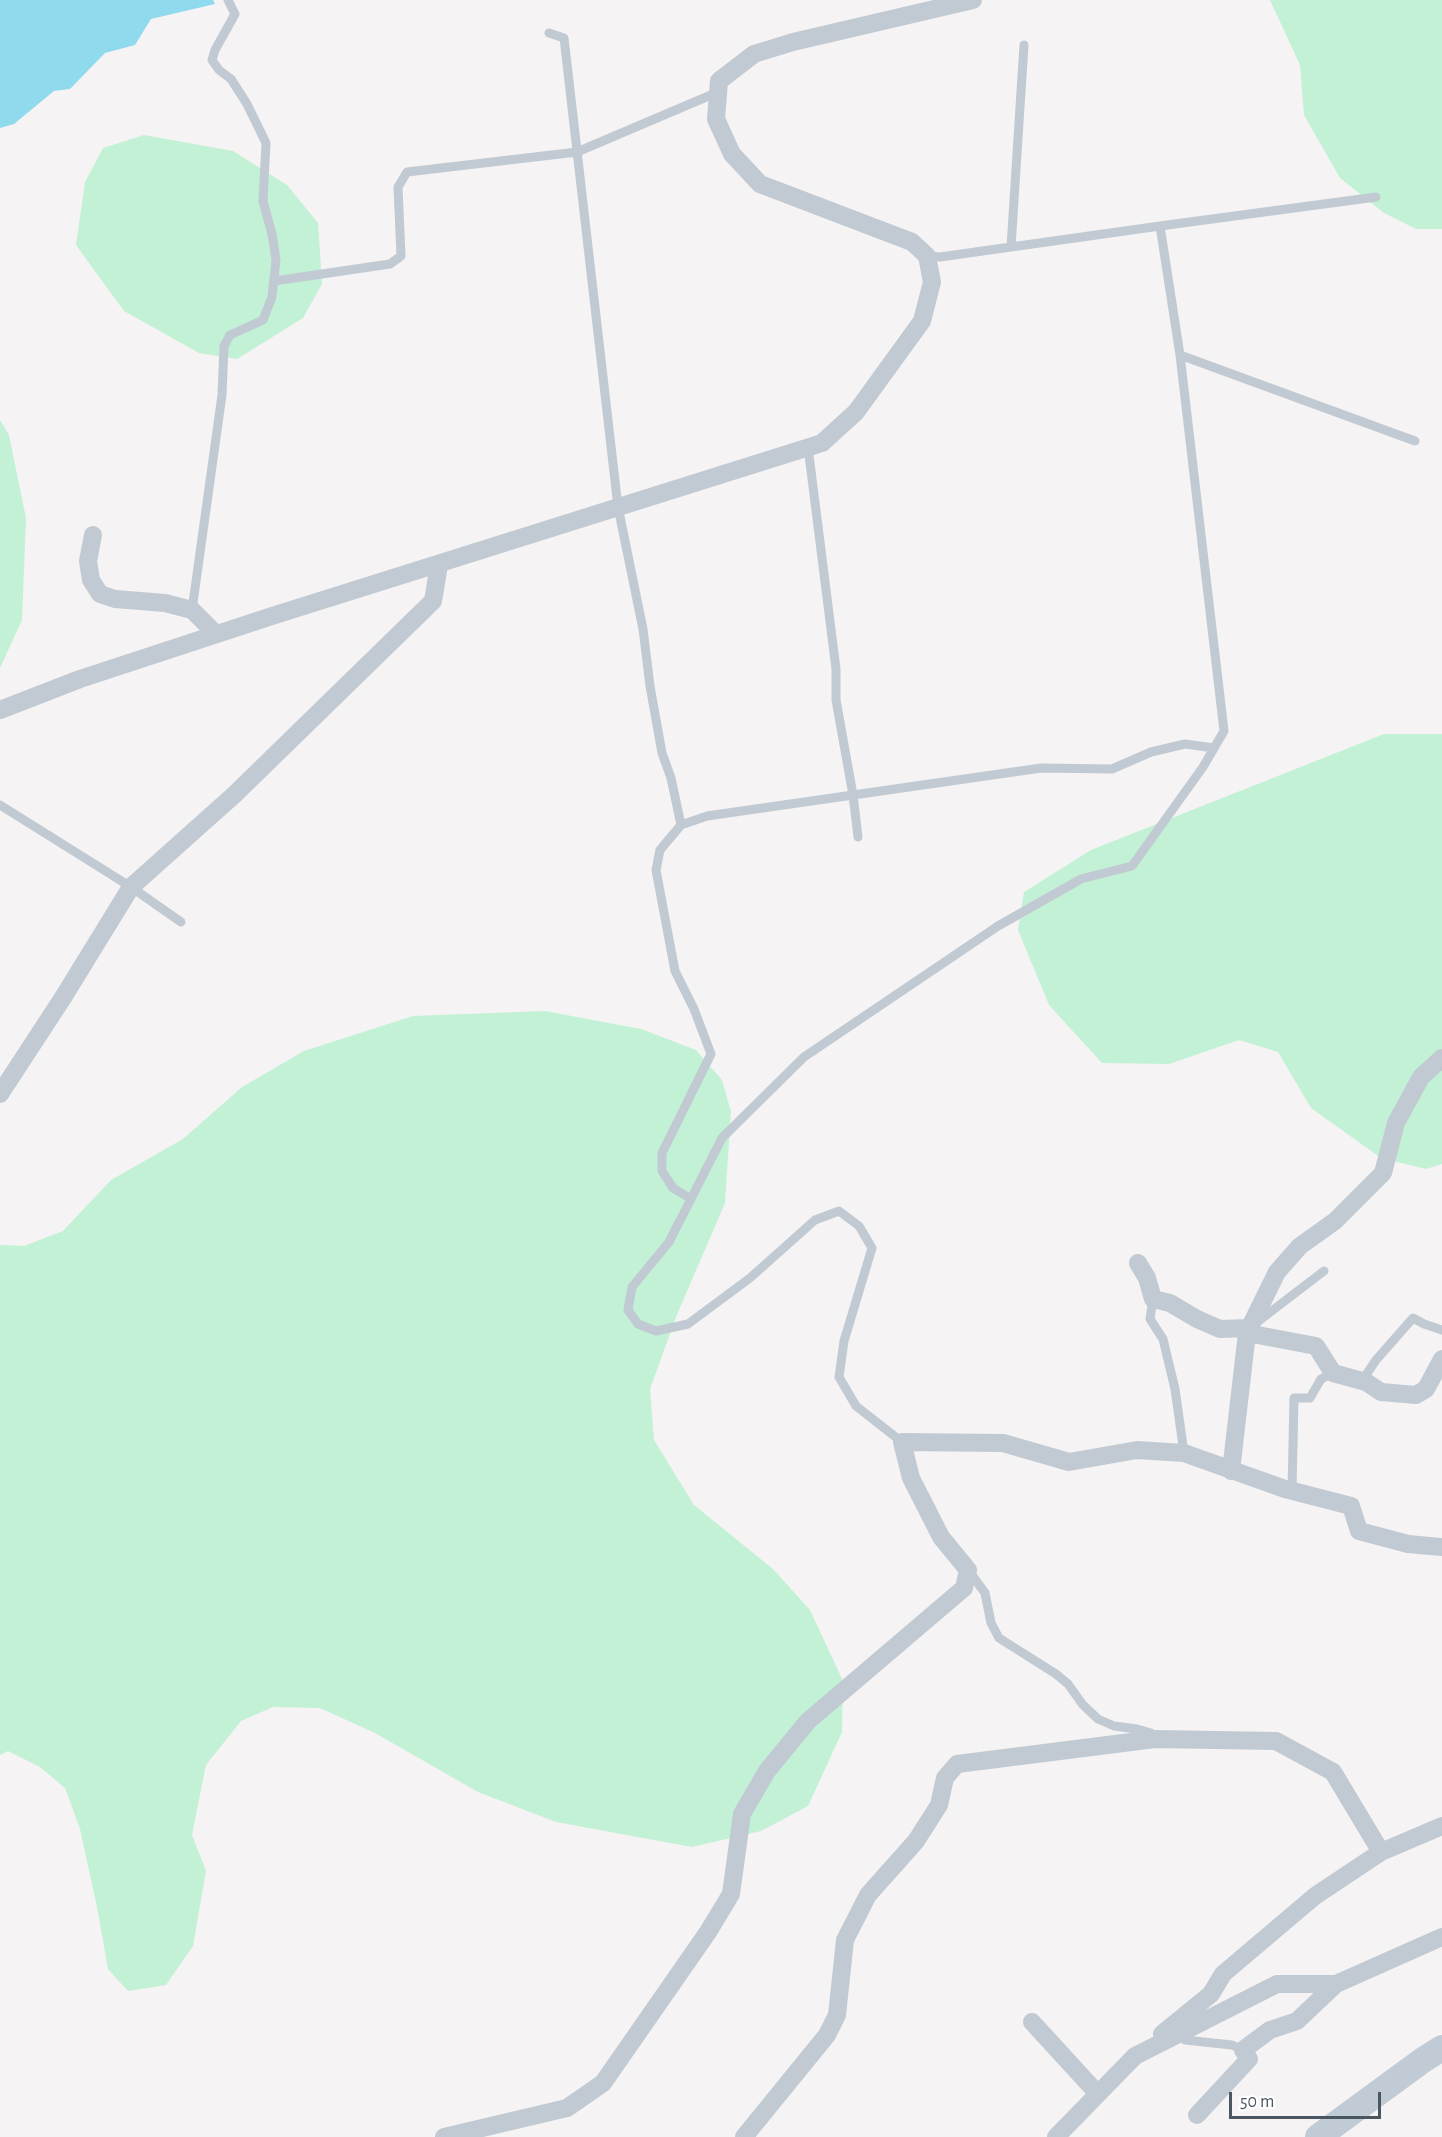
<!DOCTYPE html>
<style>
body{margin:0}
#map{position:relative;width:1442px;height:2137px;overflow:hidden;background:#f5f3f3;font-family:"Alegreya Sans",sans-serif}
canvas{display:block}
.scale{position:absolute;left:1229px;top:2092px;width:152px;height:27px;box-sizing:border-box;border:3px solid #4a5661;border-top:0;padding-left:8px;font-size:18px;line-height:21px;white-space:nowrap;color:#4a5661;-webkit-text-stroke:4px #fff;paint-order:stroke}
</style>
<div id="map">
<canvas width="1442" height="2137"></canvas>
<div class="scale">50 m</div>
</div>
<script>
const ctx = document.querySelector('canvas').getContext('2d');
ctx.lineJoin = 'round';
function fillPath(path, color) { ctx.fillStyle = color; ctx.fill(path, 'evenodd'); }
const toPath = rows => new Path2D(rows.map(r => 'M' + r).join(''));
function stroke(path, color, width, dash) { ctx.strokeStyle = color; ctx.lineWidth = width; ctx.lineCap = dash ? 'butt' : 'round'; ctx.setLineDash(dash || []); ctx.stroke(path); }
fillPath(toPath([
 [1270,0,1442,0,1442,229,1416,229,1384,213,1340,178,1304,115,1300,65],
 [144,135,233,151,287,185,318,223,322,284,303,318,237,359,199,353,124,311,76,245,85,182,103,148],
 [0,420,9,435,26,518,22,620,0,668],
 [1384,734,1442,734,1442,1164,1426,1169,1381,1158,1311,1108,1278,1052,1239,1040,1169,1064,1102,1063,1049,1005,1018,930,1024,892,1091,850],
 [545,1011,641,1029,696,1050,722,1080,731,1112,725,1203,676,1317,650,1389,654,1440,694,1505,773,1569,810,1610,843,1681,842,1732,808,1806,761,1831,692,1847,556,1822,478,1792,375,1733,320,1708,273,1707,241,1721,206,1765,192,1835,206,1871,193,1946,166,1985,128,1991,108,1969,97,1907,80,1829,65,1788,40,1767,8,1751,0,1755,0,1245,24,1246,63,1231,111,1180,183,1139,242,1087,304,1051,413,1016]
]), '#c3f1d5');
fillPath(toPath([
 [0,0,213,0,215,4,151,19,135,45,105,53,70,89,54,91,14,124,0,128]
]), '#90daee');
stroke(toPath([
 [549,33,564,38,618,507,643,629,650,686,662,753,671,778,681,825],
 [1160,226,1376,197],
 [1011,247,1024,45],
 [274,281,390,264,401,256,398,187,407,172,577,152,718,92],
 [1180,355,1415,441],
 [808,447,836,669,836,700,853,795,858,837],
 [192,610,222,395,224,346,230,335,263,320,272,297,276,260,272,234,263,201,266,143,247,104,231,79,219,70,212,60,215,50,235,14,228,0],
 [0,805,131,887,181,922],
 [691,1199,673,1188,662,1171,662,1153,711,1054,694,1009,675,971,656,870,660,850,681,825,707,816,1041,768,1112,769,1151,752,1185,744,1214,748],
 [1153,1299,1150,1319,1163,1339,1175,1389,1184,1453],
 [1256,1323,1324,1271],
 [1362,1381,1376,1360,1413,1318,1424,1324,1442,1330],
 [902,1442,856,1406,839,1377,844,1341,872,1248,859,1226,839,1211,815,1220,750,1278,688,1324,656,1331,638,1324,628,1310,632,1287,669,1242,722,1138,804,1057,998,926,1081,879,1132,866,1203,767,1224,731,1180,355,1160,226,940,257,927,256],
 [1292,1491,1294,1398,1310,1398,1321,1379,1333,1373],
 [969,1571,985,1593,991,1623,999,1638,1056,1674,1068,1684,1083,1705,1098,1719,1114,1726,1137,1729,1151,1733,1153,1737],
 [1177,2035,1185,2040,1232,2045,1243,2050]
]), '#c1cad2', 9);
stroke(toPath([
 [93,535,88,561,91,580,100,594,115,599,165,603,192,610,216,634],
 [0,710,80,679,272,616,822,443,856,412,922,321,932,282,927,256,912,242,760,184,732,154,716,119,719,81,754,54,793,42,973,0],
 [0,1094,64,996,131,887,234,795,433,601,439,565],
 [1138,1263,1147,1278,1153,1299,1170,1303,1197,1319,1220,1329,1249,1328],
 [1247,1333,1316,1346,1333,1373,1366,1382,1381,1392,1416,1395,1426,1389,1442,1359],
 [1231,1471,1247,1333,1277,1272,1300,1246,1335,1221,1383,1173,1396,1123,1421,1077,1442,1058],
 [1032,2022,1098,2094],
 [1162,2034,1211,1994,1223,1974,1315,1896,1381,1852,1442,1826],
 [1197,2115,1249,2059,1243,2050,1270,2030,1297,2021,1336,1984],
 [444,2137,567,2108,603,2083,708,1932,731,1894,742,1814,767,1771,808,1721,964,1588,968,1570,941,1537,911,1478,902,1442,1003,1443,1069,1462,1137,1450,1184,1453,1285,1489,1351,1506,1359,1531,1408,1544,1442,1547],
 [744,2137,827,2035,837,2015,845,1940,868,1895,916,1841,939,1805,945,1778,957,1764,1155,1739,1276,1741,1333,1772,1381,1852],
 [1056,2137,1135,2056,1277,1984,1336,1984,1442,1937]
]), '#c1cad2', 18);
stroke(toPath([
 [1318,2137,1423,2060,1442,2048]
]), '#c1cbd6', 26);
</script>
